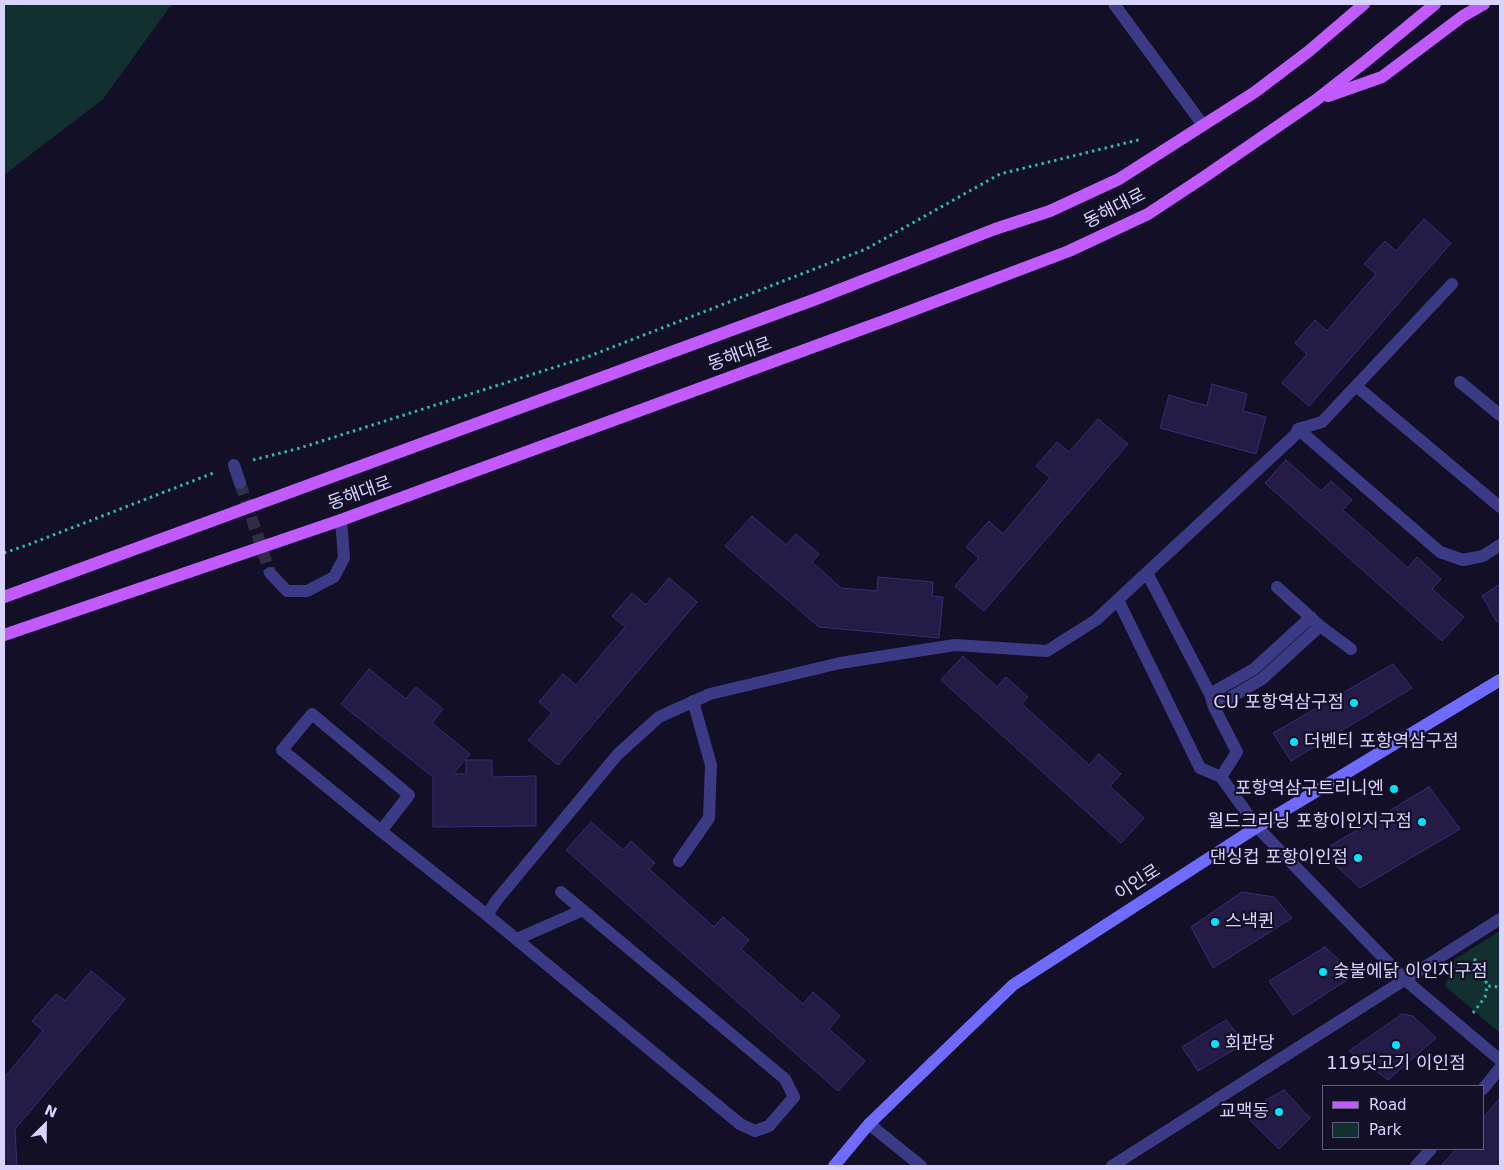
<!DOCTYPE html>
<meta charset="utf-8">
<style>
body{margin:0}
#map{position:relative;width:1504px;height:1170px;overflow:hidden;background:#130f26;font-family:"DejaVu Sans",sans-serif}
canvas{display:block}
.frame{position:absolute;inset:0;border:5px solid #d9d4ff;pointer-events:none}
.legend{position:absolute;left:1322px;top:1085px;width:162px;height:65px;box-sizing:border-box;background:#130f26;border:1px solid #625e7d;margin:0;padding:6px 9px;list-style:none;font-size:15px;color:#d9d4ff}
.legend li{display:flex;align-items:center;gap:10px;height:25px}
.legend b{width:25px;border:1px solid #625e7d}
.north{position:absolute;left:20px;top:1100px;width:50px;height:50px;-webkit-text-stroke:4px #130f26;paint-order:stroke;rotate:23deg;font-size:14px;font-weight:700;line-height:20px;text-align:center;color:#d9d4ff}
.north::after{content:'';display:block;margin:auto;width:18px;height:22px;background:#d9d4ff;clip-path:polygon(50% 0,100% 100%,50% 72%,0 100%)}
</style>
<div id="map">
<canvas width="1504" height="1170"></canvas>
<div class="frame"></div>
<ul class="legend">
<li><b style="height:6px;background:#c25bff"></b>Road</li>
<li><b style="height:14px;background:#12302f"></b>Park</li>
</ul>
<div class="north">N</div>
</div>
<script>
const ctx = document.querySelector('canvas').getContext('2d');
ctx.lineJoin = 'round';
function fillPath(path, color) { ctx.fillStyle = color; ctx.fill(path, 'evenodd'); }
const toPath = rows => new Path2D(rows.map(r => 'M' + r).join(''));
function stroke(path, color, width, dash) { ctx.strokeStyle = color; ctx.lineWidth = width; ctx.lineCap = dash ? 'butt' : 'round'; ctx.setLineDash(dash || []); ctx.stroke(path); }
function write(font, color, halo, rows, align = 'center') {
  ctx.font = font + ' "DejaVu Sans","Noto Sans KR",sans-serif'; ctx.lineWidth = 4.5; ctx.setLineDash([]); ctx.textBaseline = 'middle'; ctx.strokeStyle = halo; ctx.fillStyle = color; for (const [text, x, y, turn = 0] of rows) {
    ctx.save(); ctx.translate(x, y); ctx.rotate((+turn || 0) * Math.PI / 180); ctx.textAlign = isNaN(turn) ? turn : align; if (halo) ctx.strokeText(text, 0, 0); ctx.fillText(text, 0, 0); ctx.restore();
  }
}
fillPath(toPath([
 [4,4,172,4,103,99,4,175],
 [1500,931,1500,1033,1445,986,1455,959]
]), '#12302f');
const building = toPath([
 [1424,219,1451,243,1309,406,1282,383,1307,354,1295,343,1315,320,1327,331,1376,274,1364,264,1385,241,1396,251,1424,219],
 [1212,384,1247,394,1243,411,1266,417,1256,454,1160,428,1169,395,1207,406,1212,384],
 [1098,419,1128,444,984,611,955,586,979,558,966,547,989,521,1003,534,1050,478,1036,466,1057,442,1069,452,1098,419],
 [1286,460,1321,491,1331,481,1352,500,1343,510,1408,568,1417,557,1441,579,1432,589,1464,617,1442,641,1265,483,1286,460],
 [752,516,786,545,796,534,819,554,812,562,841,588,877,591,878,577,933,582,932,596,943,597,939,638,819,627,725,546,752,516],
 [669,578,697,602,558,765,528,740,552,713,539,702,563,674,576,685,625,627,612,616,632,593,646,605,669,578],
 [1500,584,1500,620,1497,622,1482,596,1500,584],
 [963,656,997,687,1006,677,1028,697,1022,704,1089,765,1099,754,1121,774,1110,786,1144,818,1121,843,941,680,963,656],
 [1393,664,1412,688,1291,761,1273,733,1393,664],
 [369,669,406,699,416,687,443,709,432,723,470,754,453,774,466,774,466,760,492,760,492,777,536,776,536,826,433,827,433,777,341,704,369,669],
 [1429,787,1460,829,1360,888,1328,858,1330,846,1429,787],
 [591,822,623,850,631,841,655,863,649,869,714,927,723,917,749,940,741,949,803,1004,813,992,840,1016,829,1029,865,1061,838,1091,566,850,591,822],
 [1242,892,1274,897,1292,918,1213,968,1191,927,1242,892],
 [1325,947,1348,968,1347,980,1293,1015,1269,981,1325,947],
 [91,971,125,999,15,1129,17,1166,4,1166,4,1078,43,1031,32,1021,56,994,65,1001,91,971],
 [1402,1014,1413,1016,1436,1038,1388,1080,1349,1051,1402,1014],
 [1226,1020,1245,1043,1198,1071,1182,1047,1226,1020],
 [1284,1090,1310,1118,1279,1149,1243,1113,1284,1090],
 [1500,1098,1500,1166,1441,1166,1456,1149,1483,1149,1483,1118,1500,1098]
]);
fillPath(building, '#241b47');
stroke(building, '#3b2d73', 1);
stroke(toPath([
 [240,483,270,573]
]), '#312d47', 12, [12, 6]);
stroke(toPath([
 [253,460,300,448,587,357,866,249,1000,174,1142,139],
 [4,553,30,544,216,472],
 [1474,959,1482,966,1487,986,1500,987],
 [1473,1013,1485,997,1487,986]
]), '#2fb8b0', 3, [2.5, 4]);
stroke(toPath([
 [1114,4,1203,125],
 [1460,382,1500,415],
 [1356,386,1500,507],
 [1298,429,1322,422,1452,284],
 [1147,573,1210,694,1214,707,1237,752,1221,777],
 [1277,587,1320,626,1351,649],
 [1118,600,1200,768,1221,777,1257,827],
 [1210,694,1254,669,1311,617],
 [1214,707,1262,679,1320,626],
 [381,831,282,750,312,714,409,795,381,831,487,915,496,901,618,754,659,717,710,694,840,663,955,645,1047,651,1096,620,1295,435,1298,429,1440,552,1463,560,1483,556,1500,545],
 [679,861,709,818,711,765,693,701],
 [487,915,740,1124,755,1131,769,1126,794,1097,785,1079,561,892],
 [517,939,583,910]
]), '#3d3a85', 12);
stroke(toPath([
 [234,465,240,483],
 [270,573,287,591,307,591,334,577,344,558,341,520],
 [1257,827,1404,979,1500,1060],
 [1483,1089,1500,1068],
 [869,1124,921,1166],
 [1112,1166,1500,919],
 [1416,1166,1431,1149]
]), '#3d3a85', 12);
stroke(toPath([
 [834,1166,869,1124,1013,985,1257,827,1500,680]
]), '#6f6bff', 12);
stroke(toPath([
 [1328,96,1382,77,1463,16,1484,4],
 [4,597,816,299,995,229,1050,211,1119,179,1255,92,1309,51,1364,4],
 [4,635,341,520,892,318,1069,251,1148,214,1204,177,1316,100,1366,61,1435,4]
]), '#c25bff', 12);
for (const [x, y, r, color] of [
 [1354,703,5,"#00e5ff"],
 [1294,742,5,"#00e5ff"],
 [1394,789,5,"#00e5ff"],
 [1422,822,5,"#00e5ff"],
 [1358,858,5,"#00e5ff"],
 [1215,922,5,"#00e5ff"],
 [1323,972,5,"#00e5ff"],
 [1215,1044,5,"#00e5ff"],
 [1396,1045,5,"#00e5ff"],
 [1279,1112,5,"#00e5ff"]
]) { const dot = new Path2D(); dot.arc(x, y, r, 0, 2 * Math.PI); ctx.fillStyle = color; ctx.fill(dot); stroke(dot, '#130f26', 2); }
write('18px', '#d9d4ff', '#130f26', [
 ["동해대로",1115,209,-27],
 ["동해대로",740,355,-20],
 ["동해대로",360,494,-20],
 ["이인로",1138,883,-33]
]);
write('18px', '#d9d4ff', '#130f26', [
 ["CU 포항역삼구점",1344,703],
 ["더벤티 포항역삼구점",1304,742,"left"],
 ["포항역삼구트리니엔",1384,789],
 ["월드크리닝 포항이인지구점",1412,822],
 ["댄싱컵 포항이인점",1348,858],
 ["스낵퀸",1225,922,"left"],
 ["숯불에닭 이인지구점",1333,972,"left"],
 ["회판당",1225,1044,"left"],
 ["119딧고기 이인점",1396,1064,"center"],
 ["교맥동",1269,1112]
], 'right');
</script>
